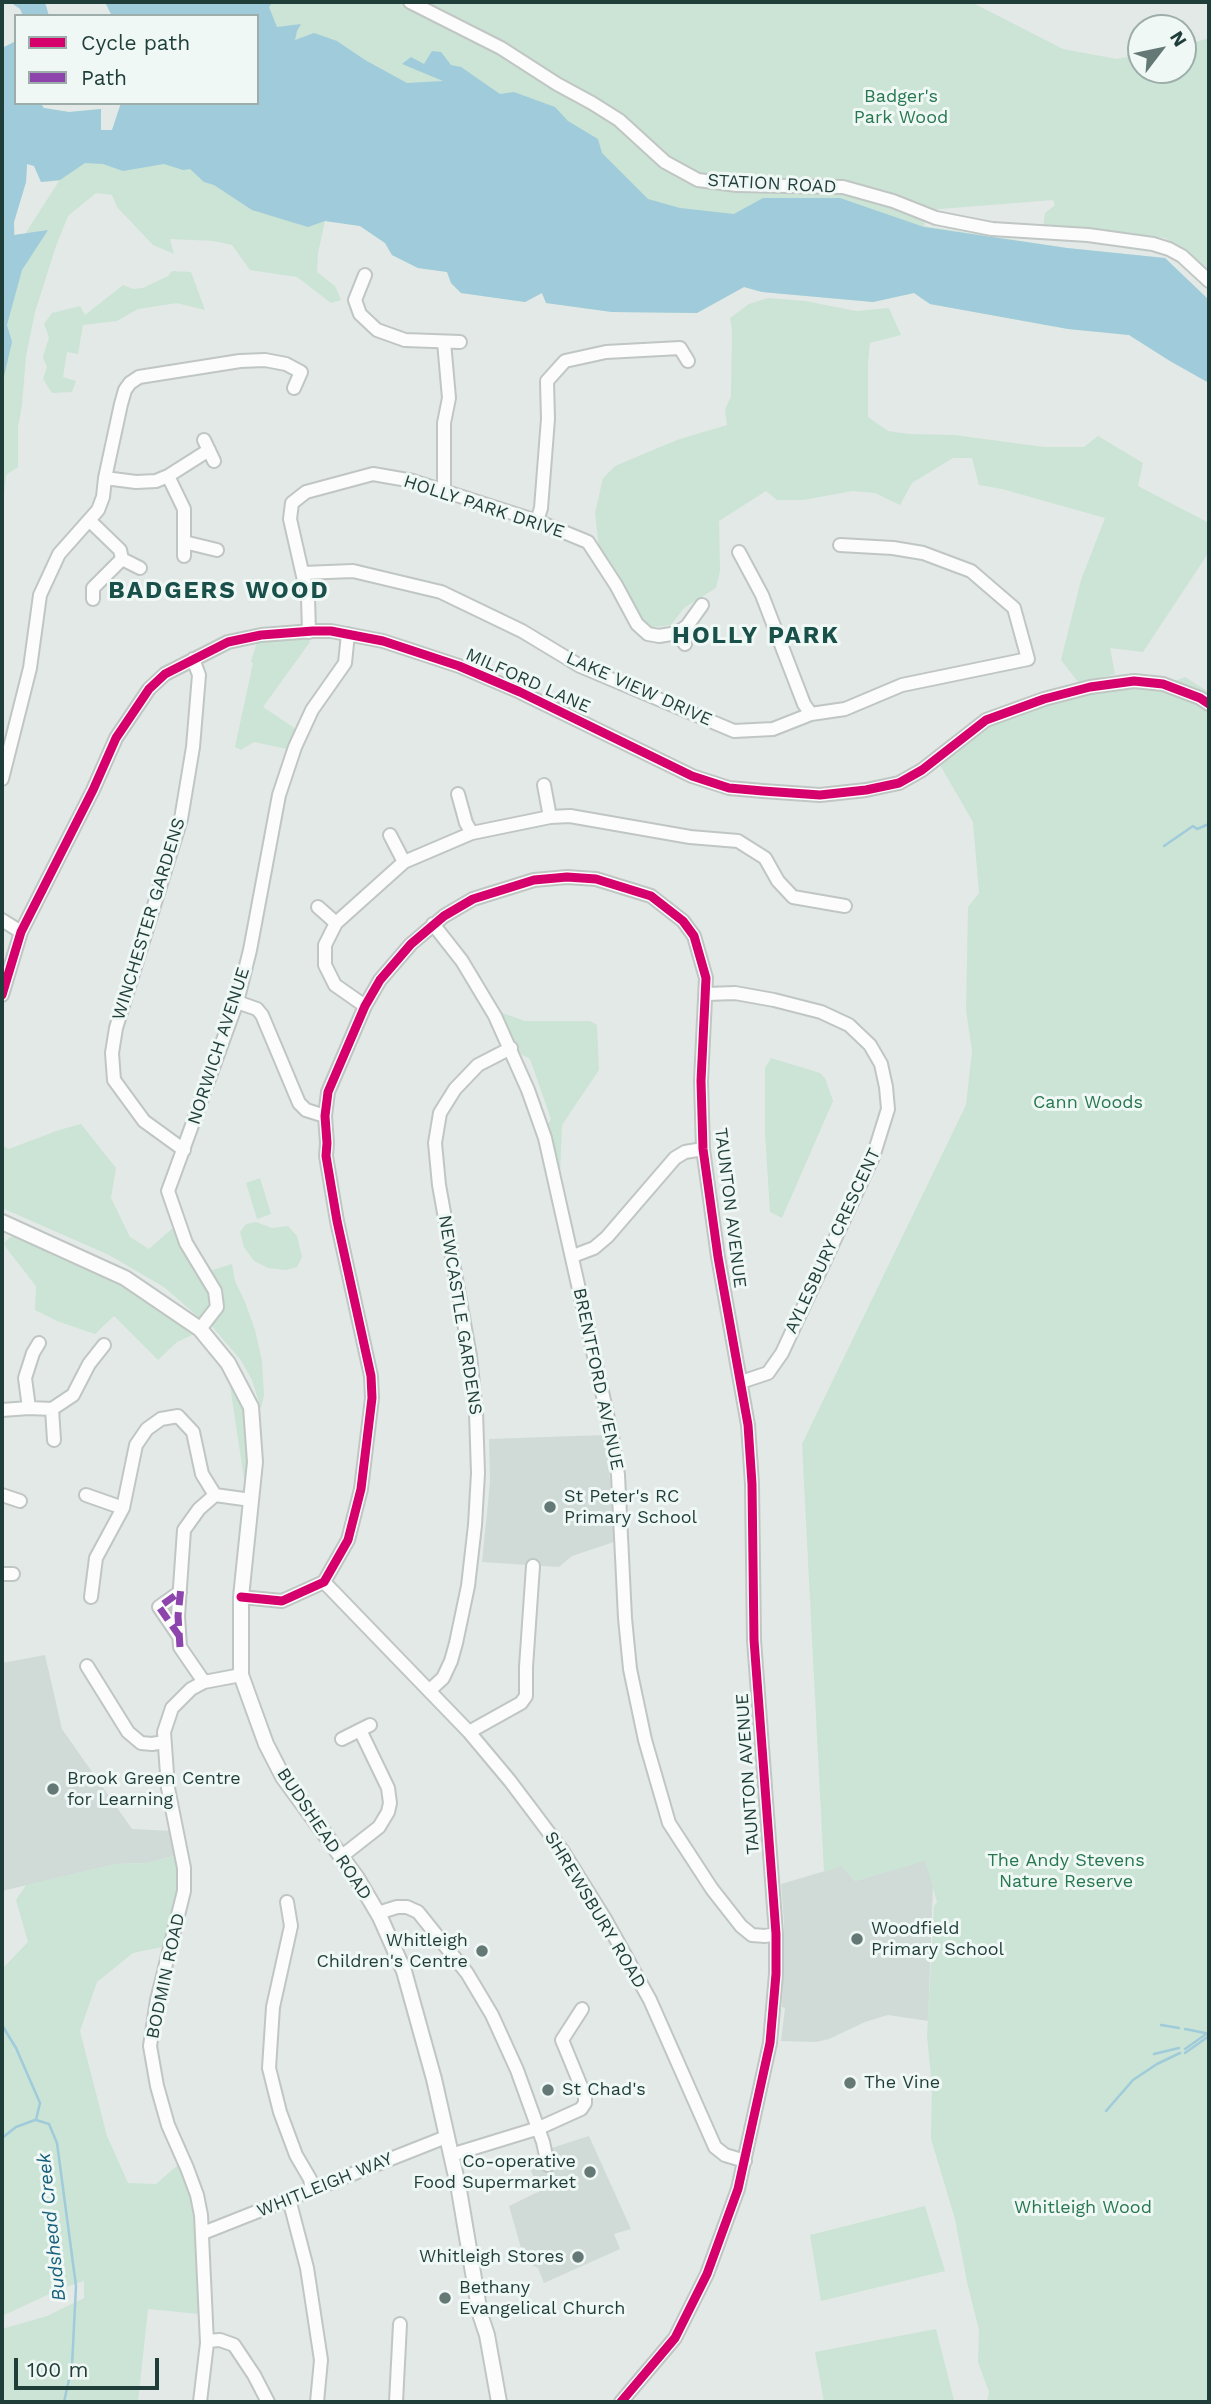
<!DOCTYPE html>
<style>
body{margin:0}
#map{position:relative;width:1211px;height:2404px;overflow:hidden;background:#e3e9e7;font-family:"Work Sans",sans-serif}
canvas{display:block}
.frame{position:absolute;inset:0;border:4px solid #1f3d39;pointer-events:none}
.legend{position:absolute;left:14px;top:14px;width:245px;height:91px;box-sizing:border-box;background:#f0f8f5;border:2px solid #9cadaa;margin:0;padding:9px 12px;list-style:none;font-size:21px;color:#1f3d39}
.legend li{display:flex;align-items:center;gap:14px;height:35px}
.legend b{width:35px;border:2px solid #9cadaa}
.north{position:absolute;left:1127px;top:14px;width:70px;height:70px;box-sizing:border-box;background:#f0f8f5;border:2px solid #9cadaa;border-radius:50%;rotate:58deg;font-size:19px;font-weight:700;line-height:28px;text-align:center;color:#1f3d39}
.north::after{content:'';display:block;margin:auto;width:24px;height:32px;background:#647976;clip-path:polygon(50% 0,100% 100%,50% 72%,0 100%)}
.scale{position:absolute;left:14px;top:2358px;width:145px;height:32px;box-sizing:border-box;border:4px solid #1f3d39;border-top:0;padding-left:9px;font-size:21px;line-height:24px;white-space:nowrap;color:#1f3d39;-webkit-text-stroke:5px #f0f8f5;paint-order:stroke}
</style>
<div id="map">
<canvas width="1211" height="2404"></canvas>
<div class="frame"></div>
<ul class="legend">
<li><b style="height:9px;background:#d6006c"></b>Cycle path</li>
<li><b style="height:9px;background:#8e44ad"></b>Path</li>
</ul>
<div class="north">N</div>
<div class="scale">100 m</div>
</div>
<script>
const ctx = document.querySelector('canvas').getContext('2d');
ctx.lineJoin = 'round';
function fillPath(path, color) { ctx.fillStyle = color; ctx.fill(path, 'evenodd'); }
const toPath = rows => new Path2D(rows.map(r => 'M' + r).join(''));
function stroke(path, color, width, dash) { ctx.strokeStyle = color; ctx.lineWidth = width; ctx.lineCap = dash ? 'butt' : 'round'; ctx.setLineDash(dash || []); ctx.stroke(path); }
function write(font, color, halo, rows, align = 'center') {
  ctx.font = font + ' "Work Sans",sans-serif'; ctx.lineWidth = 6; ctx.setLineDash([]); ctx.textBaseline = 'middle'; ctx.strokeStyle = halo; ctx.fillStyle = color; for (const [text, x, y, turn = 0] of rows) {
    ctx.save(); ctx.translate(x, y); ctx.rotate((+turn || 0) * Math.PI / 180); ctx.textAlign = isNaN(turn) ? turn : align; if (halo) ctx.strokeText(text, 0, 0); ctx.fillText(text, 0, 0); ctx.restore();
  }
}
fillPath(toPath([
 [604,1435,611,1487,614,1542,572,1556,559,1567,482,1562,490,1482,489,1439],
 [45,1655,62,1729,132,1829,173,1831,177,1855,148,1863,116,1864,2,1891,2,1663],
 [934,1858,928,2021,888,2015,865,2022,829,2039,816,2042,781,2041,785,2008,782,2007,784,1923,781,1884,842,1866,855,1881],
 [589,2136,631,2229,614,2234,620,2249,544,2283,538,2268,525,2262,509,2206,540,2191,528,2164,535,2161,539,2152]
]), '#d0dbd7');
fillPath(toPath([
 [105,2,971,2,1063,49,1117,59,1141,54,1141,70,1183,70,1183,46,1209,38,1209,277,1190,254,1165,238,1093,228,1043,228,1045,213,1055,205,1053,200,928,210,924,226,1067,248,1165,258,1209,300,1209,383,1170,361,1129,335,1068,329,930,304,914,293,873,302,762,292,744,287,697,313,612,312,546,303,542,293,525,302,461,293,451,283,447,272,418,268,392,255,385,243,360,226,325,221,318,253,317,272,335,286,341,300,331,303,297,277,250,270,232,245,214,241,170,239,174,254,153,245,117,207,112,195,96,193,68,216,56,246,35,312,26,356,22,405,18,427,18,467,6,475,2,516,2,48,14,42,16,48,16,103,40,103,44,108,69,112,101,109,101,130,112,130,121,103,257,103,257,16,112,16],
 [27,164,34,166,41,182,59,181,25,234,15,235,14,222,26,182],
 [172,271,191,272,205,310,177,303,138,309,117,321,83,325,78,354,67,352,63,377,76,381,72,392,52,393,43,379,47,367,43,357,49,337,44,324,52,313,80,306,85,315,123,285,133,289,143,288,168,276],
 [768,298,805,301,856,311,889,308,901,335,870,343,868,363,868,417,888,431,909,434,954,435,1044,447,1084,447,1098,436,1143,463,1138,486,1209,523,1209,552,1143,652,1110,648,1115,674,1079,683,1061,660,1081,580,1105,518,1002,489,979,485,972,458,953,458,912,483,900,505,875,493,853,491,803,500,777,500,766,491,719,521,720,571,716,588,684,608,671,625,649,628,636,614,599,549,595,513,603,478,615,466,677,440,727,425,725,410,731,396,732,331,730,318,749,304],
 [307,634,310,642,263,707,299,731,287,749,254,742,241,750,235,747,253,663,251,662,258,639],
 [1185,677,1209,692,1209,2402,987,2402,989,2392,978,2362,979,2330,967,2282,955,2219,931,2139,932,2086,927,2036,934,1906,937,1902,925,1861,855,1881,842,1866,824,1872,802,1444,966,1105,972,1051,966,1010,968,907,979,893,973,822,937,760,1004,715,1113,687,1164,685],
 [497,1011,525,1021,590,1021,597,1025,599,1070,562,1125,560,1177,545,1129,551,1119,530,1059,517,1052],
 [771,1058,820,1073,825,1078,833,1101,782,1218,770,1212,765,1133,765,1068],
 [81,1124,116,1168,111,1198,130,1237,149,1249,175,1226,212,1292,214,1306,203,1321,164,1287,109,1255,2,1208,2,1146,9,1149,59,1130],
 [260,1178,271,1214,257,1219,246,1183],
 [256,1222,272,1228,288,1226,297,1236,302,1257,297,1267,286,1270,268,1268,254,1261,244,1247,240,1232,246,1224],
 [10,1237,18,1237,122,1286,166,1313,192,1335,177,1342,158,1360,114,1316,95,1334,57,1321,35,1310,36,1286,7,1249,4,1243],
 [232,1264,235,1281,245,1302,255,1330,262,1361,264,1395,261,1409,252,1380,240,1359,209,1323,219,1308,206,1272],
 [229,1379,243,1411,247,1432,249,1480,245,1485],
 [177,1855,180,1890,162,1947,133,1953,97,1982,80,2031,107,2136,128,2183,156,2184,181,2162,200,2207,199,2314,148,2309,138,2402,2,2402,2,2329,47,2316,84,2298,84,2281,58,2290,2,2316,2,1969,28,1942,16,1900,26,1885,116,1864,148,1863],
 [925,2206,945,2271,821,2301,810,2235],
 [936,2329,954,2400,944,2402,824,2402,815,2352]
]), '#cbe4d5');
fillPath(toPath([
 [10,2,45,2,49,16,23,16,20,9],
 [105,2,273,2,269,7,277,27,301,24,297,31,295,40,314,33,337,41,365,60,407,83,443,81,402,64,411,57,424,64,432,51,441,52,451,65,461,67,500,94,514,92,555,107,568,121,598,139,602,153,648,199,680,208,734,214,763,198,840,198,924,227,1067,248,1165,258,1209,300,1209,383,1170,361,1129,335,1068,329,930,304,914,293,873,302,762,292,744,287,697,313,612,312,546,303,542,293,525,302,461,293,451,283,447,272,418,268,392,255,385,243,360,226,325,221,308,227,252,210,214,185,204,182,190,169,183,170,164,164,123,171,103,164,85,163,60,180,41,182,34,166,27,164,26,182,14,222,14,235,48,230,22,270,7,325,12,342,2,385,2,48,14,42,16,48,16,103,40,103,44,108,69,112,101,109,101,130,112,130,121,103,257,103,257,16,112,16]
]), '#a0cbda');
stroke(toPath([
 [1164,846,1193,826,1197,829,1209,824],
 [2,2025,16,2048,40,2103,36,2120,49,2124,57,2143,76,2286,72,2366,64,2402],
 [1161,2025,1179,2028],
 [1185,2029,1205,2033],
 [1185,2049,1209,2032],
 [1185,2053,1209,2036],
 [1154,2054,1179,2048],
 [1106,2111,1133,2080,1157,2064,1180,2053],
 [2,2138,16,2127,35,2120]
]), '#a0cbda', 2.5);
const minor = toPath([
 [410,2,501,48,557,84,592,103,619,120,665,162,698,180,737,185,843,187,893,201,936,218,992,229,1088,235,1153,244,1169,249,1182,256,1209,281],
 [365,275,355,300,360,314,377,330,405,340,460,342],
 [204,440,214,461],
 [168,476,184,509,184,556],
 [105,478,136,482,156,481,168,476,209,450],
 [444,491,444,423,449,398,444,342],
 [89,520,120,550,122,559,140,568],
 [537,521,541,508,548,419,547,381,565,361,606,352,680,348,688,361],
 [184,542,217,550],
 [739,552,762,595,804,704,811,714],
 [303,573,353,571,441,592,522,631,580,666,734,731,773,729,811,714,845,709,902,685,1028,659,1014,608,971,571,923,553,893,548,840,545],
 [93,599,93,588,122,559],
 [309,632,308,598,290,519,292,503,306,492,373,474,413,481,537,521,588,542,616,585,637,624,648,634,659,636,677,633,685,644],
 [677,633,687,626,702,605],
 [2,779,30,668,40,595,59,554,98,510,103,497,105,478,121,404,125,390,130,383,139,377,240,361,265,360,286,364,301,372,294,388],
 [544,785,550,817],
 [458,794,466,823,472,833],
 [390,835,404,862],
 [318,907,336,923],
 [2,920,21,932],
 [433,924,462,961,495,1016,528,1090,545,1138,612,1436,618,1475,625,1618,630,1669,645,1740,669,1823,712,1889,741,1926,752,1935,765,1936,776,1934],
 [707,994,735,993,774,1000,821,1012,849,1025,870,1045,881,1064,886,1087,888,1109,873,1157,782,1353,768,1373,741,1382],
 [2,995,21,932,93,790,116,738,149,689,165,674,228,642,261,635,313,631,331,631,383,641,459,666,520,692,692,776,729,788,763,791,820,795,866,790,899,783,922,770,986,720,1044,699,1090,687,1134,681,1163,684,1200,698,1209,704],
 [237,1002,257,1009,262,1015,299,1103,306,1110,325,1116],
 [365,1006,335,985,325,965,325,945,336,923,404,862,472,833,550,817,570,816,690,837,738,841,765,858,778,881,793,897,845,906],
 [184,1150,144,1121,114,1080,112,1053,116,1028,181,819,193,747,199,675,193,659],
 [573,1256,594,1248,607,1237,675,1158,685,1152,703,1149],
 [200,1329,217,1307,215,1291,186,1243,168,1191,237,1002,250,950,279,795,295,747,312,710,345,663,348,634],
 [29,1408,25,1378,33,1353,39,1343],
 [52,1409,54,1440],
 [2,1410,29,1408,52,1409,73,1395,89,1364,104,1345],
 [2,1495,20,1501],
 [86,1495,123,1508],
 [215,1495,251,1500],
 [2,1574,13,1574],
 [324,1582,469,1732,510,1781,562,1850,605,1919,650,2000,715,2147,725,2155,745,2161],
 [91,1597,96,1558,123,1508,136,1445,147,1429,161,1419,178,1416,193,1432,202,1474,215,1495],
 [241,1597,282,1601,324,1582,348,1540,361,1489,372,1398,371,1376,337,1221,326,1156,327,1143,325,1116,328,1092,365,1006,380,980,411,944,444,916,473,899,534,880,567,877,596,879,651,896,683,921,694,936,706,978,701,1081,703,1149,718,1257,748,1425,752,1484,754,1640,776,1934,776,1974,770,2043,738,2189,707,2274,675,2338,621,2402],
 [178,1635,159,1607,180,1592],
 [87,1666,128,1732,141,1743,152,1744,164,1742],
 [204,1682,180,1647,178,1616,184,1530,199,1509,215,1495],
 [430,1690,443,1678,451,1661,456,1643,468,1586,475,1525,478,1473,476,1412,470,1356,439,1185,435,1143,440,1113,455,1089,478,1065,511,1048],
 [469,1732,521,1703,526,1696,526,1667,533,1566],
 [342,1739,370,1725],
 [342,1856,379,1827,388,1812,390,1803,388,1788,360,1730],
 [287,1902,291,1926,273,2007,269,2068,280,2112,296,2155,310,2179,312,2190],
 [378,1913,397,1907,407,1907,418,1912,467,1973,492,2015,517,2070,543,2142,548,2165],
 [451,2155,539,2128,581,2109,585,2103,585,2096,562,2040,582,2009],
 [289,2199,307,2268,321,2360,317,2402],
 [203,2233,446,2137],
 [207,2341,220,2340,234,2345,254,2375,268,2402],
 [200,2402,207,2343,201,2215,197,2195,187,2168,168,2125,157,2086,150,2046,157,2000,184,1891,184,1868,168,1788,164,1732,172,1708,191,1689,204,1682,241,1675],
 [396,2402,400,2324]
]);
const tertiary = toPath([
 [2,1222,125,1278,200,1329,228,1363,251,1407,255,1462,241,1597,241,1675,266,1744,283,1777,357,1878,380,1917,404,1971,434,2079,459,2190,480,2314,487,2335,499,2402]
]);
stroke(minor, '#c0c6c4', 16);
stroke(tertiary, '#c0c6c4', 18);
stroke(minor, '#fbfcfb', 12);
stroke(tertiary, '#fbfcfb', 14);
stroke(toPath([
 [180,1637,159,1607,180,1592],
 [180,1647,178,1616,181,1587]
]), '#8e44ad', 7, [14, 7]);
stroke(toPath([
 [2,995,21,932,93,790,116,738,149,689,165,674,228,642,261,635,313,631,331,631,383,641,459,666,520,692,692,776,729,788,763,791,820,795,866,790,899,783,922,770,986,720,1044,699,1090,687,1134,681,1163,684,1200,698,1209,704],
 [241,1597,282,1601,324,1582,348,1540,361,1489,372,1398,371,1376,337,1221,326,1156,327,1143,325,1116,328,1092,365,1006,380,980,411,944,444,916,473,899,534,880,567,877,596,879,651,896,683,921,694,936,706,978,701,1081,703,1149,718,1257,748,1425,752,1484,754,1640,776,1934,776,1974,770,2043,738,2189,707,2274,675,2338,621,2402]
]), '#d6006c', 9);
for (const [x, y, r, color] of [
 [550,1507,7,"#647976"],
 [53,1789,7,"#647976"],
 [857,1939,7,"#647976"],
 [482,1951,7,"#647976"],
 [850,2083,7,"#647976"],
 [548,2090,7,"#647976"],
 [590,2172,7,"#647976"],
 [578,2257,7,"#647976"],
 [445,2298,7,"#647976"]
]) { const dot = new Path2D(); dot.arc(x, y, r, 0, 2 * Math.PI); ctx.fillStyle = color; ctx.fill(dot); stroke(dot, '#f0f8f5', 2.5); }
write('18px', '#277750', '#f0f8f5', [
 ["Badger's",901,97],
 ["Park Wood",901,118],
 ["Cann Woods",1088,1103],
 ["The Andy Stevens",1066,1861],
 ["Nature Reserve",1066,1882],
 ["Whitleigh Wood",1083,2208]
]);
write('18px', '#1f3d39', '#f0f8f5', [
 ["STATION ROAD",772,184,3],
 ["HOLLY PARK DRIVE",484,507,18],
 ["MILFORD LANE",528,681,24],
 ["LAKE VIEW DRIVE",639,689,24],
 ["WINCHESTER GARDENS",149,919,-73],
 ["NORWICH AVENUE",219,1046,-72],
 ["TAUNTON AVENUE",730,1208,83],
 ["AYLESBURY CRESCENT",833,1241,-65],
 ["NEWCASTLE GARDENS",460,1315,81],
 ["BRENTFORD AVENUE",598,1379,78],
 ["TAUNTON AVENUE",748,1774,-94],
 ["BUDSHEAD ROAD",324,1834,56],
 ["SHREWSBURY ROAD",595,1910,59],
 ["BODMIN ROAD",166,1976,-78],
 ["WHITLEIGH WAY",325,2185,-22]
]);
write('18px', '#1f3d39', '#f0f8f5', [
 ["St Peter's RC",564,1497],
 ["Primary School",564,1518],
 ["Brook Green Centre",67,1779],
 ["for Learning",67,1800],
 ["Woodfield",871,1929],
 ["Primary School",871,1950],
 ["Whitleigh",468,1941,"right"],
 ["Children's Centre",468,1962,"right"],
 ["The Vine",864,2083],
 ["St Chad's",562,2090],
 ["Co-operative",576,2162,"right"],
 ["Food Supermarket",576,2183,"right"],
 ["Whitleigh Stores",564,2257,"right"],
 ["Bethany",459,2288],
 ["Evangelical Church",459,2309]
], 'left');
write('italic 19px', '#165f7d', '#f0f8f5', [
 ["Budshead Creek",52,2227,-96]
]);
ctx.letterSpacing = '2px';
write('bold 24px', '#1a504a', '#f0f8f5', [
 ["BADGERS WOOD",219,591],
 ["HOLLY PARK",756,636]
]);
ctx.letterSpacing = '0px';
</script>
